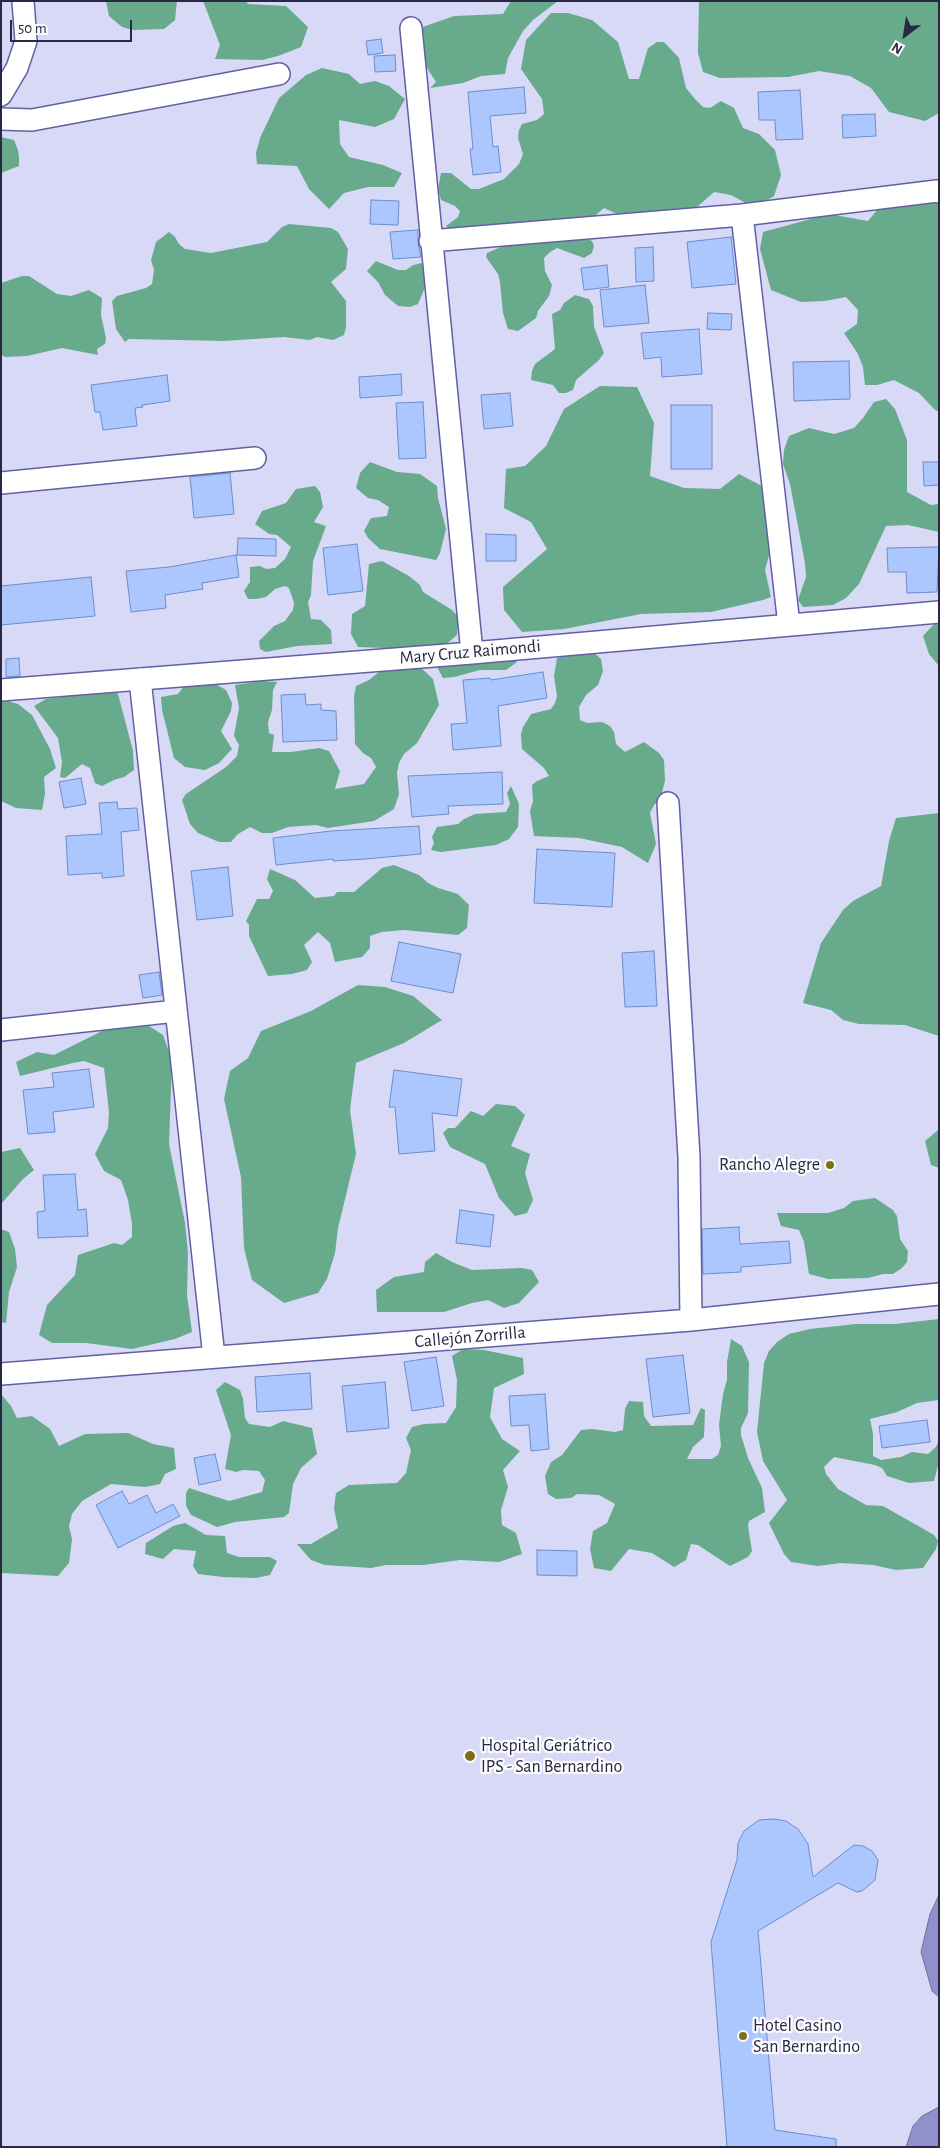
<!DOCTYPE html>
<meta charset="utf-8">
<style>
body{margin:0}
#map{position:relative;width:940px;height:2148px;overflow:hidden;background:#d7d9f7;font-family:"Alegreya Sans",sans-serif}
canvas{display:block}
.frame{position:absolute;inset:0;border:2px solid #282744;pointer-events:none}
.north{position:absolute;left:880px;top:10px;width:50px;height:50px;-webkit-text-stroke:4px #fcfcfc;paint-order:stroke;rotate:211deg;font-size:14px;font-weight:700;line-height:20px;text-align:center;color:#282744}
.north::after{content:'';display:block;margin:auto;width:18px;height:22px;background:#282744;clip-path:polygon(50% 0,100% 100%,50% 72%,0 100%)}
.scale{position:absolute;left:10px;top:20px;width:122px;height:22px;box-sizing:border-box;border:2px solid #282744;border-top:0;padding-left:6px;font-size:15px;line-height:18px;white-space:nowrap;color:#282744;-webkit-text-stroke:4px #fcfcfc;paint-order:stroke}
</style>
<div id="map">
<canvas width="940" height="2148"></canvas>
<div class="frame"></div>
<div class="north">N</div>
<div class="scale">50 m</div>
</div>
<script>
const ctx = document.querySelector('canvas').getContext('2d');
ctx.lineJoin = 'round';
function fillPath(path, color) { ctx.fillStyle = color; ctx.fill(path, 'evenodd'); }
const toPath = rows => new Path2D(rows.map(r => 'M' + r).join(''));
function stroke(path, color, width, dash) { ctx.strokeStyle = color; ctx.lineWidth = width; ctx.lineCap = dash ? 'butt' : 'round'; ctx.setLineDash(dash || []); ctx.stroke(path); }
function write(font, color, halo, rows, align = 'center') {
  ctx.font = font + ' "Alegreya Sans",sans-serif'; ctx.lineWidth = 4.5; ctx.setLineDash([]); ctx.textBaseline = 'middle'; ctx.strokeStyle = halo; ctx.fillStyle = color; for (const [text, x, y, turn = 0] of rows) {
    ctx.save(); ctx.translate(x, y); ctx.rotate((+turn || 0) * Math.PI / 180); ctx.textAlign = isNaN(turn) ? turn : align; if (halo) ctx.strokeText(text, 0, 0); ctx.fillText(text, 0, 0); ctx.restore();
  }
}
fillPath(toPath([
 [106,1,177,1,175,20,164,29,133,30,122,27,109,16],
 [203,1,246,1,248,4,286,6,308,27,301,47,278,56,262,60,215,59,220,45],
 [511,1,558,1,533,20,523,31,508,58,505,74,481,76,463,83,430,88,436,82,422,60,420,28,454,16,503,14],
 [699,1,939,1,939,113,925,121,889,112,871,88,850,76,819,71,788,77,720,78,703,72,698,53],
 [551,13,568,13,592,20,618,42,629,79,639,79,648,48,657,42,664,42,679,58,686,88,695,99,703,107,710,108,721,101,734,108,743,128,759,134,775,150,781,175,774,196,755,208,731,195,714,192,696,208,692,214,624,217,604,208,590,220,557,219,526,227,450,231,446,226,458,217,460,211,455,206,441,200,438,189,441,173,451,173,471,189,479,189,504,179,519,164,523,154,518,138,519,130,522,124,537,120,544,114,542,99,521,69,526,40],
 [322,68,349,74,360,84,375,81,389,86,405,99,394,119,375,127,339,120,340,144,349,157,383,165,402,173,394,187,368,187,344,193,329,209,309,189,297,166,257,164,256,153,260,138,279,98,306,75],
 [1,137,14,140,18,150,19,157,19,166,1,173],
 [924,198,939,201,939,412,934,409,919,393,894,380,877,385,865,385,863,367,858,354,844,333,857,324,858,310,846,297,825,301,801,302,771,290,760,249,763,232,829,214,868,221,882,204,897,207],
 [289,224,331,228,338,232,348,249,346,269,331,282,346,301,346,327,344,335,333,340,317,337,310,340,284,337,224,341,129,339,125,342,116,329,112,301,117,296,146,288,152,284,154,270,151,260,156,242,169,232,175,237,179,244,185,249,211,253,267,242,282,227],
 [581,236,592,241,594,246,592,253,584,258,557,248,550,252,544,258,545,271,552,285,549,296,538,311,536,318,518,331,508,329,503,313,500,282,498,274,486,257,487,253,510,243],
 [376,261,398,270,406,270,413,265,426,262,426,285,418,304,410,307,398,306,385,295,378,282,367,271],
 [22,276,29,276,57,294,71,296,89,290,102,298,101,315,106,338,105,344,97,349,98,355,62,348,27,356,5,357,1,355,1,283],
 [575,295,589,299,593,306,594,327,604,353,599,360,576,380,573,390,566,393,559,393,553,385,531,380,532,371,535,364,555,349,552,314,560,310,564,303],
 [600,386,637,387,654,423,650,476,684,488,720,489,739,474,762,486,771,548,765,570,771,597,763,600,711,612,641,614,564,629,522,632,504,610,503,587,547,549,531,522,504,508,506,469,525,466,546,446,564,409],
 [886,399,895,409,907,440,907,492,931,505,939,504,939,532,908,525,886,526,859,584,846,598,833,605,803,607,798,600,806,577,805,563,790,484,783,464,784,450,789,436,809,428,834,434,854,428,863,418,874,402],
 [370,462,397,472,420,474,437,486,438,498,446,529,440,553,436,560,380,549,368,538,364,531,371,518,387,516,389,507,378,500,368,498,356,488,360,473],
 [315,486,320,492,323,507,314,522,326,526,313,561,311,595,308,602,311,619,321,620,331,630,332,644,297,646,266,652,260,649,259,641,274,626,285,621,293,610,294,603,289,588,285,586,275,589,266,597,256,599,248,599,244,591,250,582,250,567,260,566,266,569,275,568,285,559,291,547,277,535,269,534,255,524,262,511,286,503,296,489],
 [382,561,409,576,420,585,423,592,452,610,459,617,457,635,443,647,399,653,384,648,358,647,351,634,352,614,365,606,369,564],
 [936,622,939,622,939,666,929,654,923,636],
 [590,649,601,659,603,671,598,685,586,695,579,707,580,720,587,723,602,722,610,726,614,732,616,744,625,752,644,742,659,753,664,760,665,781,660,800,654,805,650,813,656,844,648,863,622,847,579,838,534,836,530,811,533,801,532,785,537,781,549,776,544,768,522,749,521,734,523,727,531,714,551,709,555,703,557,696,554,676,557,658],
 [512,658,517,662,506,670,480,670,454,677,443,678,437,667,442,664],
 [418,665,433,679,439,705,417,743,404,754,399,763,397,773,399,794,394,809,374,821,328,828,316,825,288,827,272,833,262,833,250,827,238,834,231,842,219,842,198,833,190,824,182,800,186,794,226,767,237,756,239,745,234,736,239,708,235,685,261,681,277,682,273,690,272,710,268,722,269,733,274,735,272,752,291,752,319,748,329,751,340,771,335,789,364,784,376,767,371,758,363,753,355,744,354,696,356,686,369,680,384,668],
 [212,682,226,690,232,703,231,711,221,731,232,749,219,763,205,770,185,767,174,758,162,710,161,697,178,694,184,686,200,685],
 [107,685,117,690,133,751,134,770,124,777,114,780,102,786,95,783,90,768,82,764,65,778,60,777,62,762,58,738,34,706,46,699,62,697],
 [1,699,18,704,32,715,50,749,56,768,44,777,45,794,42,810,16,808,1,801],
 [511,786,519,804,518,827,509,839,496,845,441,852,431,850,434,843,432,837,437,827,458,824,464,819,475,814,506,812,510,804,507,793],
 [939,813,939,1036,905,1025,859,1024,843,1020,831,1010,803,1003,821,943,843,910,853,901,881,886,889,841,896,818],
 [394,865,419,875,428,883,438,888,458,894,469,905,467,928,458,935,404,930,382,932,370,936,370,948,362,957,335,962,330,943,318,932,304,945,312,962,307,970,292,974,268,976,249,936,249,925,246,921,257,899,269,899,273,891,267,879,270,869,295,880,315,898,334,896,337,892,354,892,382,868],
 [358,985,385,987,413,996,442,1020,404,1043,356,1063,350,1110,356,1154,338,1228,335,1253,327,1279,318,1293,284,1303,252,1280,244,1248,241,1177,224,1099,230,1071,248,1058,261,1031,311,1011],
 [143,1022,163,1035,172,1060,169,1144,185,1223,188,1253,187,1295,192,1332,175,1339,132,1349,86,1343,52,1343,39,1335,47,1305,75,1275,78,1255,114,1243,122,1245,132,1237,132,1224,128,1200,121,1180,104,1171,95,1154,108,1128,109,1112,104,1068,84,1061,73,1063,20,1076,16,1062,37,1052,54,1055,108,1028],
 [496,1104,515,1106,525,1115,511,1146,530,1154,525,1173,533,1200,527,1213,515,1216,499,1198,485,1164,450,1147,443,1133,448,1128,455,1128,471,1111,483,1116],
 [938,1130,939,1131,939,1168,931,1165,925,1141],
 [20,1148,34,1170,23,1179,1,1204,1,1152],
 [875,1198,893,1210,897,1216,900,1239,908,1251,907,1262,902,1268,893,1274,883,1274,868,1278,828,1279,809,1274,804,1242,799,1230,781,1226,777,1213,828,1213,844,1208,853,1201],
 [1,1229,9,1232,15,1249,17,1267,9,1292,6,1323,1,1322],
 [436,1253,452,1262,472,1270,522,1268,532,1270,539,1282,519,1303,504,1308,488,1300,472,1303,444,1312,377,1312,376,1290,394,1277,424,1272,425,1262],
 [939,1319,939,1400,917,1403,897,1412,870,1419,873,1434,873,1456,881,1460,901,1457,912,1452,928,1454,936,1447,939,1440,939,1462,934,1481,909,1483,887,1476,882,1468,875,1465,834,1457,824,1467,826,1474,838,1489,866,1505,883,1506,934,1535,938,1541,936,1549,923,1568,896,1570,873,1565,841,1563,818,1566,791,1562,784,1554,769,1523,787,1500,763,1461,757,1432,764,1363,769,1351,777,1342,789,1334,810,1329,856,1324,895,1324],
 [731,1339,742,1346,749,1362,748,1413,741,1428,741,1435,748,1458,762,1488,765,1512,749,1521,748,1526,752,1551,748,1557,730,1566,698,1545,691,1544,686,1560,674,1567,652,1553,629,1549,611,1571,594,1568,590,1549,593,1531,607,1523,615,1504,599,1495,577,1494,571,1498,556,1499,548,1494,545,1476,551,1462,562,1455,581,1430,592,1429,615,1432,623,1430,625,1409,629,1401,643,1402,644,1416,651,1426,693,1425,701,1408,705,1410,704,1437,693,1447,687,1459,712,1459,718,1455,721,1446,719,1425,723,1394,727,1380,727,1362],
 [463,1349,484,1350,523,1358,524,1374,494,1388,490,1417,502,1439,520,1451,503,1470,508,1487,501,1510,502,1525,516,1533,522,1554,499,1562,460,1560,423,1565,386,1565,371,1568,325,1565,311,1560,297,1544,311,1544,338,1528,334,1508,336,1493,349,1485,397,1483,406,1473,411,1450,406,1438,412,1427,424,1424,446,1423,456,1407,457,1380,452,1356],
 [225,1382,240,1390,243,1399,245,1418,249,1424,270,1427,283,1421,312,1428,317,1454,301,1468,293,1484,289,1513,284,1517,235,1522,217,1527,191,1515,186,1506,186,1493,189,1488,229,1501,262,1492,265,1480,259,1471,243,1470,236,1472,225,1469,231,1435,216,1390],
 [1,1394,11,1406,17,1418,32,1416,50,1429,59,1446,85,1434,128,1433,153,1444,174,1448,176,1469,165,1474,160,1484,145,1487,111,1484,82,1501,72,1514,69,1526,72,1539,69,1563,58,1576,1,1573],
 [185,1523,206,1535,225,1536,227,1553,239,1557,270,1557,277,1561,270,1575,256,1578,223,1577,198,1574,193,1566,196,1551,174,1549,163,1559,145,1554,146,1543,173,1526]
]), '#67ab8c');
const water = toPath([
 [939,1895,939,1997,932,1991,921,1952,930,1914,939,1895],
 [939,2107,939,2147,906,2147,913,2126,922,2116,939,2107]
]);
fillPath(water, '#9091ca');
stroke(water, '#7171a2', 1);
const building = toPath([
 [381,39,383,53,368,55,366,41,381,39],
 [395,55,396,71,375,72,374,56,395,55],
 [524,87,526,113,490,116,493,147,498,146,501,172,473,175,470,149,473,149,468,92,524,87],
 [800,90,803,139,776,140,775,120,759,120,758,92,800,90],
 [875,114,876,136,843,138,842,115,875,114],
 [371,200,399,201,398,225,370,224,371,200],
 [418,230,418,243,421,257,393,259,390,232,418,230],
 [731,237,736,284,692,288,687,242,731,237],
 [653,247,654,281,636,282,635,248,653,247],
 [607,265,609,287,584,290,581,268,607,265],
 [645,285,649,323,604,327,600,290,645,285],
 [708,313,732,314,731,330,707,329,708,313],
 [699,329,702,374,662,377,661,357,644,359,641,333,699,329],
 [849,361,850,399,794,401,793,362,849,361],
 [401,374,402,395,360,398,359,377,401,374],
 [167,375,170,401,142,405,143,407,135,408,137,426,103,430,100,412,95,412,91,385,167,375],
 [510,393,513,426,484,429,481,395,510,393],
 [423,402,426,458,399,459,396,403,423,402],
 [671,405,712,405,712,469,671,469,671,405],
 [923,462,939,462,939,485,924,486,923,462],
 [230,473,234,514,194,518,190,477,230,473],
 [486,534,516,535,516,561,486,561,486,534],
 [238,538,276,539,276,556,237,555,238,538],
 [357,544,363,591,328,595,323,548,357,544],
 [939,547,937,592,907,593,906,572,888,572,887,548,939,547],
 [236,555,239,577,202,583,203,589,165,595,166,608,131,612,126,571,169,567,236,555],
 [91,577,95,616,1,625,1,586,91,577],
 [19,658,20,676,6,677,6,659,19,658],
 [543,672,547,698,498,706,501,746,453,750,451,724,467,723,463,680,490,678,491,680,543,672],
 [305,694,306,705,321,704,321,710,336,711,337,740,283,742,281,695,305,694],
 [502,772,503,804,448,806,449,814,412,817,408,776,502,772],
 [81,778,86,804,64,808,59,782,81,778],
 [117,802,118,809,137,808,139,830,121,832,124,876,102,878,102,873,68,875,66,836,102,834,99,803,117,802],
 [419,826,421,854,365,859,333,861,333,859,276,865,273,838,331,831,419,826],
 [537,849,615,853,612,907,534,903,537,849],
 [228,867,233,916,197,920,191,871,228,867],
 [399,942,461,954,453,993,391,981,399,942],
 [654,951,657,1006,625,1007,622,953,654,951],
 [159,972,162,995,143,998,139,975,159,972],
 [89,1069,94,1107,53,1112,55,1132,28,1134,23,1090,54,1087,52,1073,89,1069],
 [394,1070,462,1079,457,1116,432,1113,435,1151,399,1154,395,1107,389,1107,394,1070],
 [75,1174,78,1210,86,1209,88,1236,38,1238,37,1212,45,1211,43,1175,75,1174],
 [460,1210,494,1215,490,1247,456,1243,460,1210],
 [739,1227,740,1244,789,1241,791,1263,741,1267,741,1272,703,1274,702,1229,739,1227],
 [683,1355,690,1413,653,1417,646,1359,683,1355],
 [436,1357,444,1406,412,1411,404,1362,436,1357],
 [310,1373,312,1409,257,1412,255,1377,310,1373],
 [385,1382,389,1428,347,1432,342,1386,385,1382],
 [545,1394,549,1449,531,1451,529,1425,511,1426,509,1396,545,1394],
 [927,1420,930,1442,882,1448,879,1426,927,1420],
 [215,1454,221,1480,199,1485,194,1458,215,1454],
 [122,1491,129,1504,147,1495,156,1513,173,1504,180,1516,118,1548,96,1505,122,1491],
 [537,1550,577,1551,577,1576,537,1575,537,1550],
 [774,1819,786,1821,798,1829,808,1844,813,1877,854,1845,863,1846,872,1851,878,1860,875,1880,862,1891,857,1892,838,1883,758,1931,775,2130,836,2139,836,2147,727,2147,711,1942,737,1860,738,1843,744,1831,759,1820,774,1819]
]);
fillPath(building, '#abc7fe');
stroke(building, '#6c8ccc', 1);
const minor = toPath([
 [411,28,472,653],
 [1,95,17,68,26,41,23,1],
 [1,119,32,120,279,74],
 [742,215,789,625],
 [430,241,742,215,937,191,939,192],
 [1,483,255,458],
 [140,679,214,1357],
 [1,690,472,653,939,612],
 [668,803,689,1157,691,1320],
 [1,1030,176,1011],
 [1,1374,691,1320,939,1294]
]);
stroke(minor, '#6260a3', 24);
stroke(minor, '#fff', 21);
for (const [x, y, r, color] of [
 [830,1165,5,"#7b7214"],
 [470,1756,6,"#7b7214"],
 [743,2036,5,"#7b7214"]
]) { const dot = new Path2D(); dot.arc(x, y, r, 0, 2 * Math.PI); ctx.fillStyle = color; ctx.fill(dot); stroke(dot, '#fcfcfc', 2); }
write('18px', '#282744', '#fcfcfc', [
 ["Mary Cruz Raimondi",470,652,-5],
 ["Callejón Zorrilla",470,1337,-5]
]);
write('18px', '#282744', '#fcfcfc', [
 ["Rancho Alegre",820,1165,"right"],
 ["Hospital Geriátrico",481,1746],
 ["IPS - San Bernardino",481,1767],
 ["Hotel Casino",753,2026],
 ["San Bernardino",753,2047]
], 'left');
</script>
